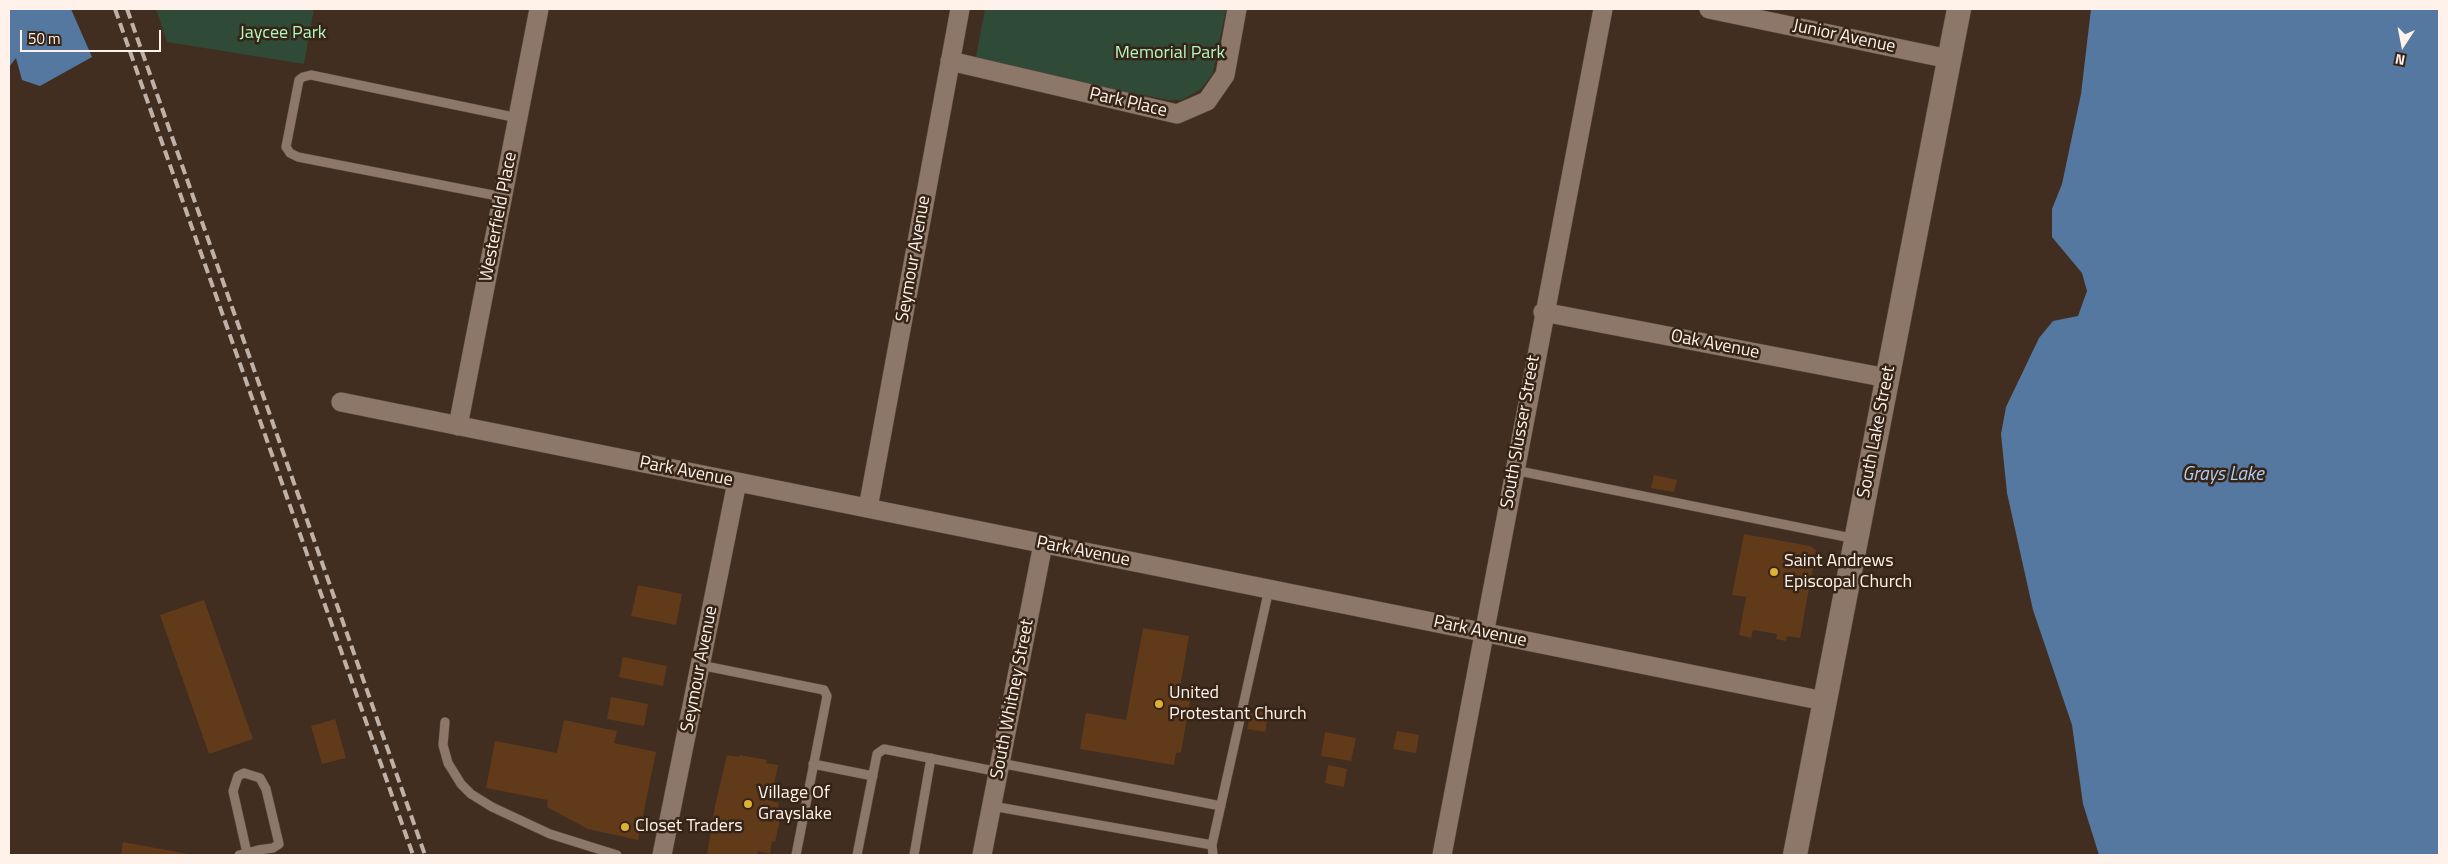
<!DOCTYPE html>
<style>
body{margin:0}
#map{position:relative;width:2448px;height:864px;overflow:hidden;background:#412e21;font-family:"Titillium Web",sans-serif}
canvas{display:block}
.frame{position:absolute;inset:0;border:10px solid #fff2ea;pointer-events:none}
.north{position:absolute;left:2378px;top:20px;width:50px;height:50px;-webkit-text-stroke:4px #362417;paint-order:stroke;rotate:191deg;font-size:14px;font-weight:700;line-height:20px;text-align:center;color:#fff2ea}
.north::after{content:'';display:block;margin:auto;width:18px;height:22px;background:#fff2ea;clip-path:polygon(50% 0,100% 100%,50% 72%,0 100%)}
.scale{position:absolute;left:20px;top:30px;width:141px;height:22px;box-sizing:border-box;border:2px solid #fff2ea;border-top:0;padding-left:6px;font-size:15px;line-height:18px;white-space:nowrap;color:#fff2ea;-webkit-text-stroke:4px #362417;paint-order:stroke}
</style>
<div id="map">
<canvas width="2448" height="864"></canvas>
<div class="frame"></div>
<div class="north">N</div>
<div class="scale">50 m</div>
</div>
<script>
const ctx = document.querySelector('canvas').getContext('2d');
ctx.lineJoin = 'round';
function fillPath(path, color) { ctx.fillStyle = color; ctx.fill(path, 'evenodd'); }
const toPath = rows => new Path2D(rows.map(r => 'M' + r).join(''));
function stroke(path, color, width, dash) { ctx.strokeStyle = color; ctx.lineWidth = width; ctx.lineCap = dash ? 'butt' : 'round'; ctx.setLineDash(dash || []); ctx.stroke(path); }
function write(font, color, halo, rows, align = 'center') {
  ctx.font = font + ' "Titillium Web",sans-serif'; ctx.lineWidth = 5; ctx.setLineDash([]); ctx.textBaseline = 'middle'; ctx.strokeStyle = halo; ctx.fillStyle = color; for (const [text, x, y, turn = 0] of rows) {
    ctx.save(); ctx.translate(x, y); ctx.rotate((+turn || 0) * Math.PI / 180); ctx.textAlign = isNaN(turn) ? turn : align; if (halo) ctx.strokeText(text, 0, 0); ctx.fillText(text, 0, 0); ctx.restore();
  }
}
fillPath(toPath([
 [156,9,314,9,304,64,167,42],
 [985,9,1226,9,1213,73,1201,89,1182,100,1168,100,975,62]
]), '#2f4a36');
fillPath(toPath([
 [9,9,71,9,92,57,40,86,22,80,16,58,9,67],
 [2091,9,2439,9,2439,855,2099,855,2083,804,2072,725,2033,610,2007,493,2001,434,2006,407,2039,338,2053,321,2078,316,2087,291,2082,273,2052,237,2052,209,2062,184,2081,94]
]), '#54789f');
fillPath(toPath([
 [1654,475,1677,480,1674,492,1651,488],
 [1744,534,1810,546,1816,550,1800,638,1787,636,1786,641,1776,639,1777,634,1753,630,1751,638,1739,635,1746,597,1732,595],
 [638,585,682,594,676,625,631,616],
 [204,600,253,739,209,754,160,615],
 [1143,628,1189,636,1179,694,1191,696,1181,752,1176,753,1174,765,1080,749,1086,713,1126,720],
 [623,657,667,666,663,686,619,677],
 [611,697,648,704,644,726,607,719],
 [1251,710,1269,713,1265,732,1247,729],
 [335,719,346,758,322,764,311,726],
 [564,720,617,731,614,743,656,752,638,840,588,829,547,807,548,800,486,788,495,741,557,753],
 [1397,731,1419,735,1416,753,1393,749],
 [1325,732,1356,738,1351,761,1321,756],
 [727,755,739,757,740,755,767,760,766,763,778,765,771,801,779,803,777,814,781,815,775,842,772,841,770,854,758,851,757,855,707,855,715,806],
 [1328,765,1347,769,1344,787,1325,783],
 [123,842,188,854,188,855,121,855]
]), '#613a19');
const service = toPath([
 [503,197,298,157,290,153,286,147,299,80,303,77,311,75,518,118],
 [1514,470,1856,539],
 [700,665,824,690,827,696,796,855],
 [445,722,443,745,448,763,461,784,471,794,492,807,550,834,617,855],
 [1000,763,1221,806],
 [813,764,873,776],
 [992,806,1212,845],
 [239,855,247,853,258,850,273,848,279,844,266,789,260,778,244,773,238,776,233,791,247,853],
 [857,855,877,754,884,749,999,772],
 [914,855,931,758],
 [1213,855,1212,845,1269,589]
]);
const minor = toPath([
 [1709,9,1949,59],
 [950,61,1177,114,1207,101,1225,75,1237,9],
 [1543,312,1887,378],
 [341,402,1824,701],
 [458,426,539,9],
 [868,508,960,9],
 [662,855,737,482],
 [982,855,1043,544],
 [1442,855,1603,9]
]);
const tertiary = toPath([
 [1795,855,1959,9]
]);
stroke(service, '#5b4b3f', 10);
stroke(minor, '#5b4b3f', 20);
stroke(tertiary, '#5b4b3f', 25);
stroke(service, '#8d7768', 9);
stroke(minor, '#8d7768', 19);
stroke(tertiary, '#8d7768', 24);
stroke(toPath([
 [115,9,413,855],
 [127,9,425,855]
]), '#c0b1a8', 4, [10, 5]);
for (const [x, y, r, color] of [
 [1774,572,5,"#deb133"],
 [1159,704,5,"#deb133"],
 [748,804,5,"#deb133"],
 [625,827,5,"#deb133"]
]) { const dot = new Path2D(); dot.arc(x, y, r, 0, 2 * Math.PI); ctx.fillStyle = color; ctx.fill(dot); stroke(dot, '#362417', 2); }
write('18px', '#aff8c1', '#362417', [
 ["Jaycee Park",283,34],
 ["Memorial Park",1170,54]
]);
write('18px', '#fff2ea', '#362417', [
 ["Junior Avenue",1844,37,12],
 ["Park Place",1128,103,13],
 ["Westerfield Place",499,217,-79],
 ["Seymour Avenue",914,259,-80],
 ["Oak Avenue",1715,345,11],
 ["South Slusser Street",1521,432,-80],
 ["South Lake Street",1877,432,-79],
 ["Park Avenue",686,472,11],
 ["Park Avenue",1083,552,11],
 ["Park Avenue",1480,632,12],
 ["Seymour Avenue",700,669,-79],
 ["South Whitney Street",1013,699,-79]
]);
write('18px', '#fff2ea', '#362417', [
 ["Saint Andrews",1784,562],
 ["Episcopal Church",1784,583],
 ["United",1169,694],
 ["Protestant Church",1169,715],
 ["Village Of",758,794],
 ["Grayslake",758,815],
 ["Closet Traders",635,827]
], 'left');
write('italic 19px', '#aecff3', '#362417', [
 ["Grays Lake",2223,475]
]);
</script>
